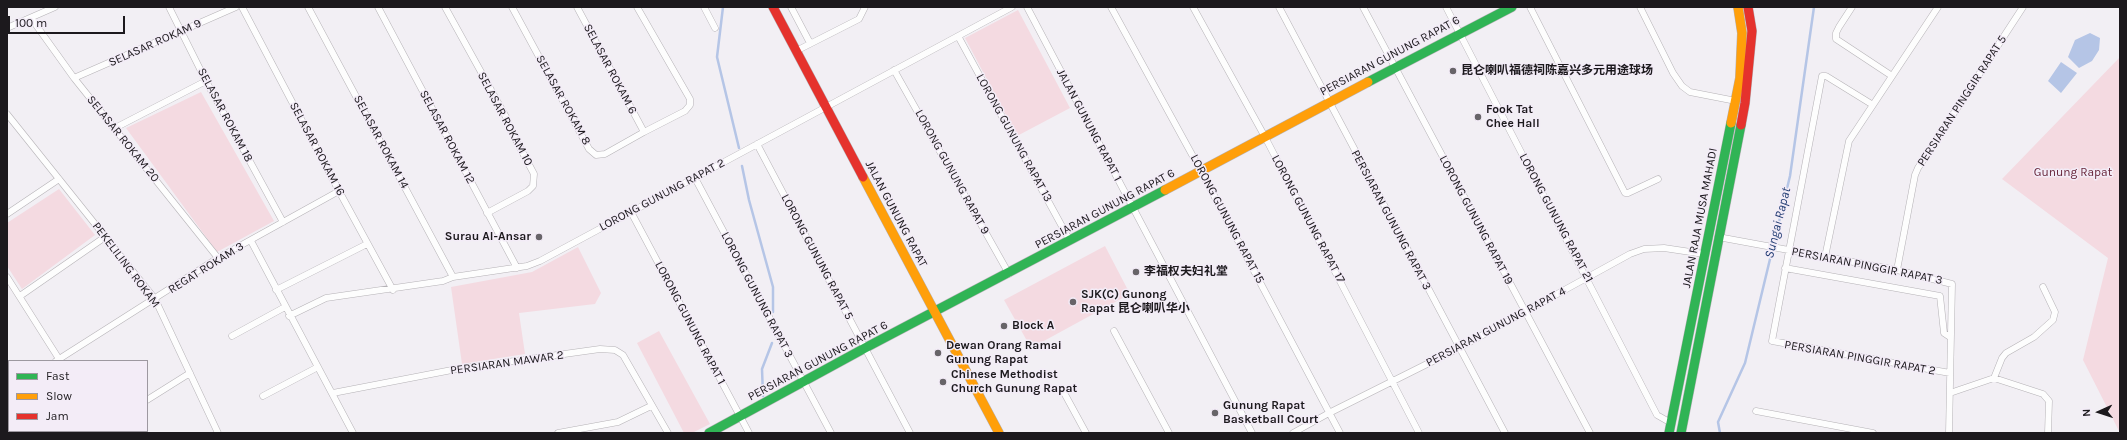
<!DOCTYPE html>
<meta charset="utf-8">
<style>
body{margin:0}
#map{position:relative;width:2127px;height:440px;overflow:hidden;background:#f2eff4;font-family:Karla,sans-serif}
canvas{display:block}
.frame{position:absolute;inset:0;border:8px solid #1c191d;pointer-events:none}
.legend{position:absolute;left:8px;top:360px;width:140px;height:72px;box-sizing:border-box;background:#f3ecf7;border:1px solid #9d98a0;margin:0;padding:5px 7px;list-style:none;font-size:12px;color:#1c191d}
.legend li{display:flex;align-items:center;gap:8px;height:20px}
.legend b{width:20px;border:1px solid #9d98a0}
.north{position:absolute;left:2079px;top:392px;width:40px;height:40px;-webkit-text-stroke:3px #f3ecf7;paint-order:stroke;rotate:267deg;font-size:11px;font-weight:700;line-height:16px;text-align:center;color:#1c191d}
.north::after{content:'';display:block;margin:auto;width:14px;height:18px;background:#1c191d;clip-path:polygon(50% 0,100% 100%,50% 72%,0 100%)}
.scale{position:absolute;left:8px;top:16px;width:117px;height:18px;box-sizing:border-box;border:2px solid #1c191d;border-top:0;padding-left:5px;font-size:12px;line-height:14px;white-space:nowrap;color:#1c191d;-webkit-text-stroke:3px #f3ecf7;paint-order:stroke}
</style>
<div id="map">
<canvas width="2127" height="440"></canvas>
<div class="frame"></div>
<ul class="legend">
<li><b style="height:5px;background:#30b455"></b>Fast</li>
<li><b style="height:5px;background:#ff9f0a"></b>Slow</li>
<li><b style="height:5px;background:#e5322d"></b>Jam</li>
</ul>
<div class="north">N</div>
<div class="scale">100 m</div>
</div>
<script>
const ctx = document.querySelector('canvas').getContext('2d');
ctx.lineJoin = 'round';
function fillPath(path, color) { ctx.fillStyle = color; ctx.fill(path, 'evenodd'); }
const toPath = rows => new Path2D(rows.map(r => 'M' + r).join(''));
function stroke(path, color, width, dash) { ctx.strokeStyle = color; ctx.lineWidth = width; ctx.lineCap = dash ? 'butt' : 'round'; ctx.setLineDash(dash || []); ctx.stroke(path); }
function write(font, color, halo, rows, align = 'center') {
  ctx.font = font + ' Karla,"Noto Sans SC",sans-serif'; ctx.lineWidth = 3; ctx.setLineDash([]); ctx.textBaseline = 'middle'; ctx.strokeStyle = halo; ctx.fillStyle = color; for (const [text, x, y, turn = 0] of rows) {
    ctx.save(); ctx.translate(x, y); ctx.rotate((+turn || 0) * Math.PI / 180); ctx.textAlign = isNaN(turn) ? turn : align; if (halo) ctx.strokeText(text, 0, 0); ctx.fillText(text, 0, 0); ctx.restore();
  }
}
fillPath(toPath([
 [1018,10,1070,108,1017,136,965,38],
 [2120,57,2120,433,2083,360,2108,258,2002,179],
 [201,92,274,221,217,252,126,128],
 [59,189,95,235,22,289,7,266,7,223],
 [1105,246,1130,294,1031,348,1004,300],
 [578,247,601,293,595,304,519,313,525,354,462,364,451,287,532,272],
 [659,331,710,424,692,433,684,433,637,343]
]), '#f4dae1');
fillPath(toPath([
 [2090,33,2100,38,2099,50,2092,61,2079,68,2068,57,2075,40],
 [2061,62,2077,73,2061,93,2048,81]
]), '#b5c5e6');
stroke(toPath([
 [723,7,717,57,739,148],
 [742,166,749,200,773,287,773,312],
 [763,396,762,369,772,343],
 [1720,433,1718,422,1745,363,1790,176,1814,7]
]), '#b5c5e6', 2.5);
const street = toPath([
 [169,7,206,81,283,222],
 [242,7,339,191,393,290],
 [308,7,453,277],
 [378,7,517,268],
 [445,7,506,117,509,127,534,174,533,186,528,191,487,213],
 [512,7,589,149,596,155,605,154,644,132,685,111,690,105,690,99,637,7],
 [577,7,644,132],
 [704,7,715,28],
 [791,7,810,43],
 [1027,7,1252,433],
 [1111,7,1201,171,1340,433],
 [1193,7,1265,137,1419,433],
 [1279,7,1505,433],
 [1363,7,1590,433],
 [1446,7,1657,415,1671,423],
 [1530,7,1625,193,1628,193,1658,179],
 [1640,7,1673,73,1682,86,1690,92,1736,101],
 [1852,7,1839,27,1836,33,1836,39,1892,76],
 [31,18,74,78,218,258],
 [7,28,55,7],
 [958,36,1070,241],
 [796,51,859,19,865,7],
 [894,70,1009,274],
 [74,78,236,7],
 [1873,105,1826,76,1822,76,1772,341,1950,373],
 [7,114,155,299,218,433],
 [115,128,206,81],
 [757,144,910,433],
 [695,178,831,433],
 [631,212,749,433],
 [7,214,59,179],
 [1718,237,1897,270,1952,284,1949,433],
 [251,241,353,433],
 [1825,257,1849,141,1938,7],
 [1785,268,1940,296,1944,333,1950,337],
 [1897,270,1915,175,1918,168,2023,7],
 [7,277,59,359],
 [276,290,367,244],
 [20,296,105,237],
 [289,316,326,298,443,281,453,277,527,266,540,261,1012,7],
 [1114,331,1169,433],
 [232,336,285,307],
 [56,361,218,258,339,191],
 [1994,378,2002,358,2006,353,2034,337,2053,320,2055,312,2043,287],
 [1062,389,1086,433],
 [7,392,9,391],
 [333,393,457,369,600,349,615,350,623,355,668,433],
 [1950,393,1994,378,2043,394,2049,401,2048,433],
 [263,396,318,367],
 [147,400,190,373],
 [1756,411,1873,433],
 [7,417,9,420],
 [16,431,17,433],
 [93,433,96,431],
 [558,433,618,422,651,406],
 [1293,433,1329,413,1459,348,1630,254,1644,249,1664,248,1704,254]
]);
const fast = toPath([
 [1368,82,1512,7],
 [709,433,865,348,1165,190],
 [1669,433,1731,123],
 [1681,433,1741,125]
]);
const slow = toPath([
 [1731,123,1740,78,1742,33,1738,7],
 [863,177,999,433],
 [1165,190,1368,82]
]);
const jam = toPath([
 [773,7,863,177],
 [1741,125,1745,103,1752,31,1748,7]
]);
stroke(street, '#b5b2b6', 7);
stroke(fast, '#b5b2b6', 10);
stroke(slow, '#b5b2b6', 10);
stroke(jam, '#b5b2b6', 10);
stroke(street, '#fdfdfd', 6);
stroke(fast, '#30b455', 9);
stroke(slow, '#ff9f0a', 9);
stroke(jam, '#e5322d', 9);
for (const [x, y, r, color] of [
 [1453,71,4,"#676468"],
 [1478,117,4,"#676468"],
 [539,237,4,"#676468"],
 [1136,272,4,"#676468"],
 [1073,302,4,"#676468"],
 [1004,326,4,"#676468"],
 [938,353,4,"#676468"],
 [943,382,4,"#676468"],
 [1215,413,4,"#676468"]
]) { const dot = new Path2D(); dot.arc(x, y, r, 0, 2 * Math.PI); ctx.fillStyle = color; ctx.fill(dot); stroke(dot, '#f3ecf7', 1.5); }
write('12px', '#1c191d', '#f3ecf7', [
 ["SELASAR ROKAM 9",155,43,-24],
 ["PERSIARAN GUNUNG RAPAT 6",1390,56,-28],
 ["SELASAR ROKAM 6",610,69,62],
 ["SELASAR ROKAM 8",563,100,61],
 ["PERSIARAN PINGGIR RAPAT 5",1962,101,-57],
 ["SELASAR ROKAM 18",225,115,62],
 ["SELASAR ROKAM 10",505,119,62],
 ["JALAN GUNUNG RAPAT 1",1089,125,62],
 ["SELASAR ROKAM 12",447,137,62],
 ["LORONG GUNUNG RAPAT 13",1014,138,61],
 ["SELASAR ROKAM 20",123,139,51],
 ["SELASAR ROKAM 14",381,142,62],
 ["SELASAR ROKAM 16",317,149,62],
 ["LORONG GUNUNG RAPAT 9",952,172,61],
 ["LORONG GUNUNG RAPAT 2",662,195,-28],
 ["PERSIARAN GUNUNG RAPAT 6",1105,209,-28],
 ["JALAN GUNUNG RAPAT",896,214,62],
 ["LORONG GUNUNG RAPAT 21",1556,218,62],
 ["JALAN RAJA MUSA MAHADI",1700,218,-79],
 ["LORONG GUNUNG RAPAT 15",1227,219,62],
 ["LORONG GUNUNG RAPAT 17",1308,219,62],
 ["PERSIARAN GUNUNG RAPAT 3",1391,220,62],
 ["LORONG GUNUNG RAPAT 19",1476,220,62],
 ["LORONG GUNUNG RAPAT 5",817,257,62],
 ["PEKELILING ROKAM",126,265,53],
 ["PERSIARAN PINGGIR RAPAT 3",1867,266,11],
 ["REGAT ROKAM 3",206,268,-32],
 ["LORONG GUNUNG RAPAT 3",757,295,62],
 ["LORONG GUNUNG RAPAT 1",690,323,62],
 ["PERSIARAN GUNUNG RAPAT 4",1496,327,-28],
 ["PERSIARAN PINGGIR RAPAT 2",1860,358,10],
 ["PERSIARAN GUNUNG RAPAT 6",818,361,-28],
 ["PERSIARAN MAWAR 2",507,363,-8]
]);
write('bold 12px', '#1c191d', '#f3ecf7', [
 ["昆仑喇叭福德祠陈嘉兴多元用途球场",1461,71],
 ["Fook Tat",1486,110],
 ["Chee Hall",1486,124],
 ["Surau Al-Ansar",531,237,"right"],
 ["李福权夫妇礼堂",1144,272],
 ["SJK(C) Gunong",1081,295],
 ["Rapat 昆仑喇叭华小",1081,309],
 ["Block A",1012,326],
 ["Dewan Orang Ramai",946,346],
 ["Gunung Rapat",946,360],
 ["Chinese Methodist",951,375],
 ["Church Gunung Rapat",951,389],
 ["Gunung Rapat",1223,406],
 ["Basketball Court",1223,420]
], 'left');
write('12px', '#662338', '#f3ecf7', [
 ["Gunung Rapat",2073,173]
]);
write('italic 13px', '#213c72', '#f3ecf7', [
 ["Sungai Rapat",1778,223,-76]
]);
</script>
